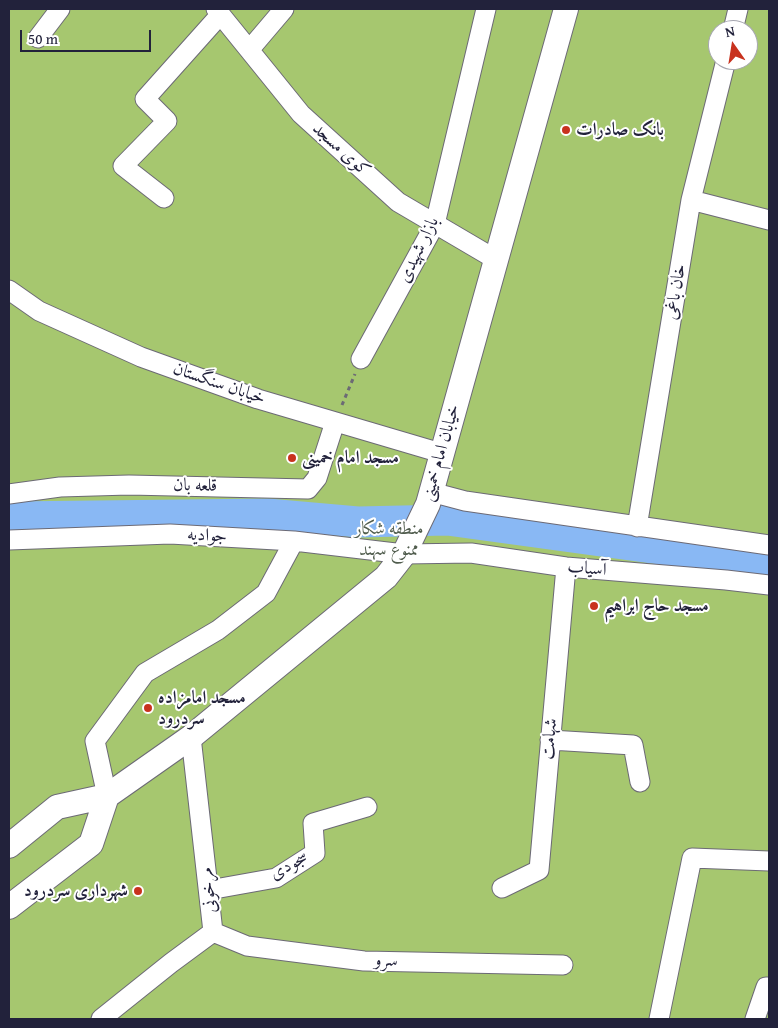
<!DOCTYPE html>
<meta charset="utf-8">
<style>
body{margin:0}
#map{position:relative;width:778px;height:1028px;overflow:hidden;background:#f6f0e0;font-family:"Gentium Book Plus",serif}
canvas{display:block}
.frame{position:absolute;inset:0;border:10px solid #22223b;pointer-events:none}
.north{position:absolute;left:708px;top:20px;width:50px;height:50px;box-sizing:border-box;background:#fff;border:1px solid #a7a7b1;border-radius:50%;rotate:347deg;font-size:14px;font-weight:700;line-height:20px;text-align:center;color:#22223b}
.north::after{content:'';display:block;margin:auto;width:18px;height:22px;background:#c8321e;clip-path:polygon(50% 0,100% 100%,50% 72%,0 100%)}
.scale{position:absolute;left:20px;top:30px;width:131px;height:22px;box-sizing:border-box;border:2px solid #22223b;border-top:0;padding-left:6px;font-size:15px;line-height:18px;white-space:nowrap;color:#22223b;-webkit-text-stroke:4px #fff;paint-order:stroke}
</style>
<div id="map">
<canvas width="778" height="1028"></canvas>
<div class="frame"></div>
<div class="north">N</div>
<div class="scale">50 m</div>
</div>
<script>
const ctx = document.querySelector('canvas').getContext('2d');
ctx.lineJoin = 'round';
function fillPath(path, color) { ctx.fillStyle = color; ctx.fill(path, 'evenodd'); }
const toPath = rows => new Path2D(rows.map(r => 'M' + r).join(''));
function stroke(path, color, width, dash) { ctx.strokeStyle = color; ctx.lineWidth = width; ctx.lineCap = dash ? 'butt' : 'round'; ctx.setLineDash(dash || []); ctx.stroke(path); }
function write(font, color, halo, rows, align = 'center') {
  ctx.font = font + ' "Gentium Book Plus",Amiri,serif'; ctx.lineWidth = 4; ctx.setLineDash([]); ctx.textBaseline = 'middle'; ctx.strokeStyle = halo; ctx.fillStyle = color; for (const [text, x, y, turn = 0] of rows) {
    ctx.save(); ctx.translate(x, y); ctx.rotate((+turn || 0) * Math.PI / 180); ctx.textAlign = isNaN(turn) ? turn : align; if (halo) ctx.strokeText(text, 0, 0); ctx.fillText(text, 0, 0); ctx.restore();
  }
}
fillPath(toPath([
 [9,9,769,9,769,1019,9,1019],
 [718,30,748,30,748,60,718,60]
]), '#a6c76f');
stroke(toPath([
 [9,517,267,514,358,522,447,520,769,564]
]), '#89b8f4', 31);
const minor = toPath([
 [216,9,301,114,398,202,495,259],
 [733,30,738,9],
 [38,38,60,9],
 [250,49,284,9],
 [164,198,123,166,167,121,145,99,220,15],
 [691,200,769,220],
 [9,290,39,311,141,357,258,399,441,453],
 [361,359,435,224,486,9],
 [431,492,465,501,769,545],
 [9,494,60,487,129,485,308,489,317,478,335,422],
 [637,527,691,200,726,60],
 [9,540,170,534,294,541,404,554,471,553,566,567,726,580,769,585],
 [550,740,633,745,640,782],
 [107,796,95,741,145,673,218,630,266,593,294,541],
 [502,888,539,870,566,567],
 [209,890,276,878,315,853,313,823,367,807],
 [213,932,247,946,364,961,563,965],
 [101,1019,171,963,213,932,191,737],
 [659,1019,692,858,769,861],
 [755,1019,766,987,769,987]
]);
const major = toPath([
 [9,846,57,807,107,796,191,737,386,577,404,554,428,504,566,9],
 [9,907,91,844,107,796]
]);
stroke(minor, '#6c6a75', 21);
stroke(major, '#6c6a75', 26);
stroke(toPath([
 [342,405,355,374]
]), '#6c6a75', 3, [4, 4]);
stroke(minor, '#fff', 19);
stroke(major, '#fff', 24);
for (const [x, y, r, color] of [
 [566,130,5,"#c8321e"],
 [292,458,5,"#c8321e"],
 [594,606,5,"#c8321e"],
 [148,708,5,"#c8321e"],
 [138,891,5,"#c8321e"]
]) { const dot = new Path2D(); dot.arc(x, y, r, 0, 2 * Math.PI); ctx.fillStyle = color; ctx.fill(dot); stroke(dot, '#fff', 2); }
write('bold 18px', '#22223b', '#fff', [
 ["بانک صادرات",576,130],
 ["مسجد امام خمینی",302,458],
 ["مسجد حاج ابراهیم",604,606],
 ["مسجد امامزاده",158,698],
 ["سردرود",158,719],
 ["شهرداری سردرود",128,891,"right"]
], 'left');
write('18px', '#22223b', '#fff', [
 ["کوی مسجد",341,150,42],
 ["بازار شهیدی",419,250,-64],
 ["خان باغی",676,292,-81],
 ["خیابان سنگستان",219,384,19],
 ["خیابان امام خمینی",441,453,-74],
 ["قلعه بان",195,486,1],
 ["جوادیه",207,536,3],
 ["آسیاب",587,569,5],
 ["شهامت",550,739,-85],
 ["سجودی",289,866,-29],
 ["مرخونی",209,890,-96],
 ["سرو",386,961,1]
]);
write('18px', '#505c4d', '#fff', [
 ["منطقه شکار",389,529],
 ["ممنوع سهند",389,550]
]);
</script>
